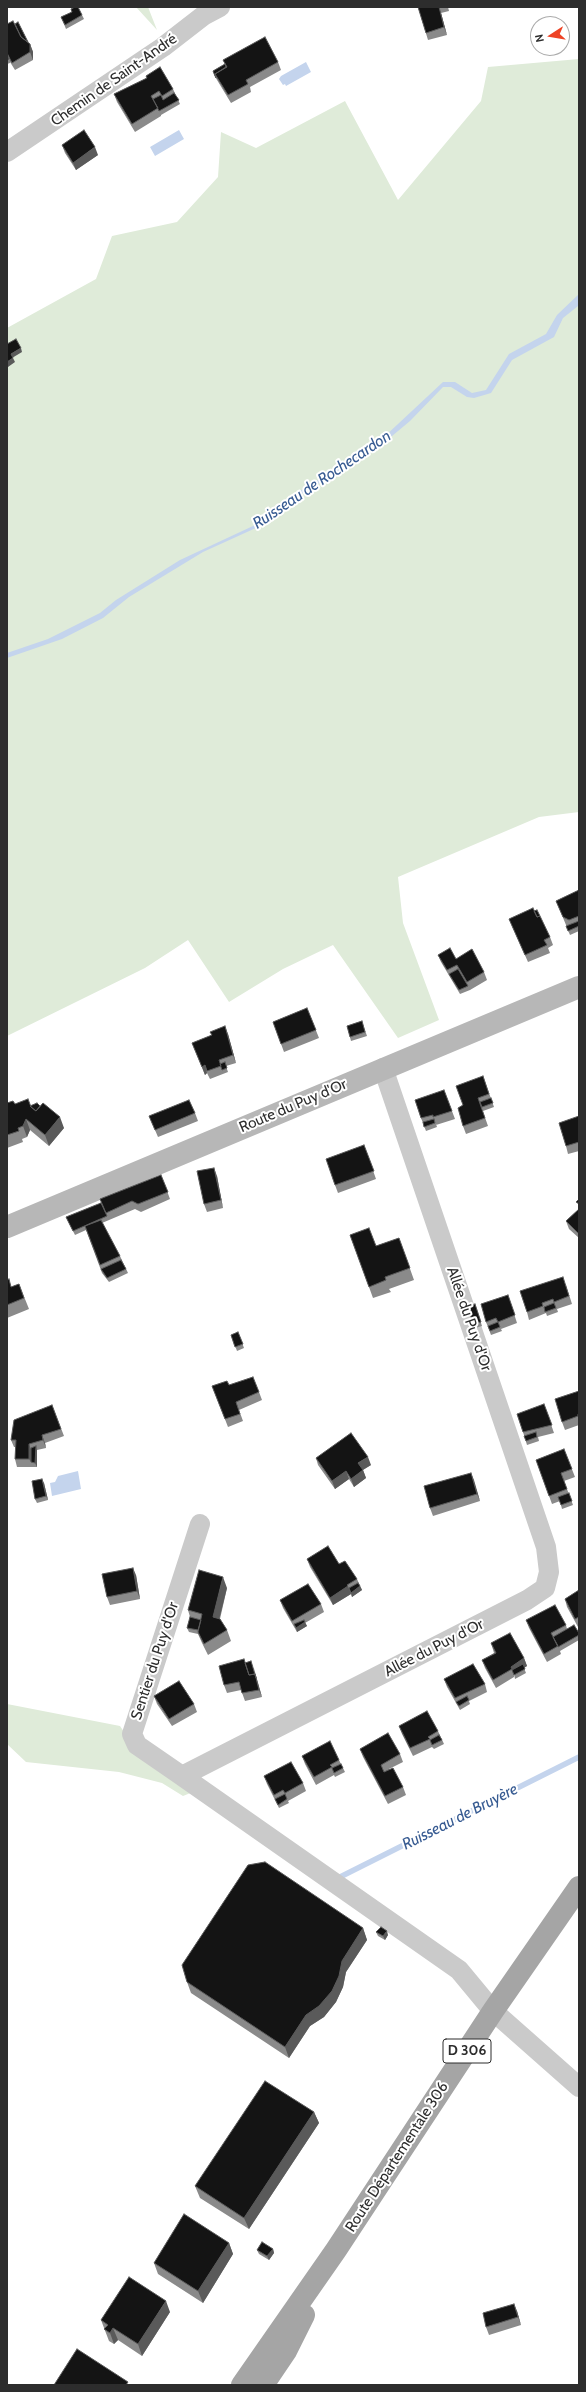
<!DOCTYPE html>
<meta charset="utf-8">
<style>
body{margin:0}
#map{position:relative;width:586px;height:2392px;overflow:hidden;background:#fff;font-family:Cabin,sans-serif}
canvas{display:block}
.frame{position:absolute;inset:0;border:8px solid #2d2d2d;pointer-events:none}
.north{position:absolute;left:530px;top:16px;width:40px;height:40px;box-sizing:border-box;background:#fff;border:1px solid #ababab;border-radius:50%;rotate:258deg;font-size:11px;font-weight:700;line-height:16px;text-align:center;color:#2d2d2d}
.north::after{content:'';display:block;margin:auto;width:14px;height:18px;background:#ee4325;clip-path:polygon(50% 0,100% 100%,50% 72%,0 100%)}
</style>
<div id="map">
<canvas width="586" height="2392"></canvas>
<div class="frame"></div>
<div class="north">N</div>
</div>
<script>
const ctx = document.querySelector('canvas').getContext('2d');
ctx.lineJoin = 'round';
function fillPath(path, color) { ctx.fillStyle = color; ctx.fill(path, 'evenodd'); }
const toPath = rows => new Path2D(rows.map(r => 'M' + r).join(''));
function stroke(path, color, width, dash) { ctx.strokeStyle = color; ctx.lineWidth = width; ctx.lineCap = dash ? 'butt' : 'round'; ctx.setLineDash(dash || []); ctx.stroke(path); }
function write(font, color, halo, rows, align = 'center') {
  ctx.font = font + ' Cabin,sans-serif'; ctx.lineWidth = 4; ctx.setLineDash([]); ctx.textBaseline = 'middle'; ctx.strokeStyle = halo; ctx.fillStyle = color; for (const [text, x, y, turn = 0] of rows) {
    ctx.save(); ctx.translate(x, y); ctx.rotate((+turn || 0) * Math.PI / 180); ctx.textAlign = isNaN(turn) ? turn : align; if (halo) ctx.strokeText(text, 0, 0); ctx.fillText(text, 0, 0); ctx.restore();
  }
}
fillPath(toPath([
 [136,7,148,7,157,30],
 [579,59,579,812,539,817,398,877,403,923,439,1020,398,1038,333,945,283,969,229,1002,188,940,145,968,7,1036,7,328,96,279,112,236,177,222,218,177,221,132,256,148,345,101,398,200,481,101,488,67],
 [7,1704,120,1726,144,1761,193,1792,183,1796,162,1783,119,1772,26,1762,7,1744]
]), '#dfebd9');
fillPath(toPath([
 [306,62,311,72,286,86,285,84,283,85,279,79,281,76],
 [179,130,184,139,155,156,150,147],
 [579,294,578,306,563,318,554,337,512,360,491,393,474,398,467,397,451,387,443,387,410,421,380,446,343,470,304,492,269,522,203,552,129,597,103,618,62,639,7,658,7,653,48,639,100,613,116,600,180,560,268,519,304,488,346,464,383,438,443,382,455,382,472,393,486,390,509,354,546,334,557,315],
 [78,1471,81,1489,52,1496,50,1483,55,1482,58,1476]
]), '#c4d4ed');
stroke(toPath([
 [340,1877,579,1757]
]), '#c4d4ed', 5.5);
stroke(toPath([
 [7,152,163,47,203,16,220,7],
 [383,1068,546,1547,549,1572,545,1588,527,1600,182,1776,459,1970,493,2011,579,2087],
 [182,1776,137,1745,132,1734,200,1524]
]), '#cacaca', 20);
stroke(toPath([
 [7,1227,579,987]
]), '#b7b7b7', 22);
stroke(toPath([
 [242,2385,336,2250,493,2011,579,1887],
 [263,2385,286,2351,304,2315]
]), '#a5a5a5', 22);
fillPath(toPath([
 [418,7,448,7,449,11,441,13,447,35,428,40],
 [72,12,82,15,84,19,66,29,61,17],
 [7,24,15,24,28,42,30,44,33,52,33,60,15,70,10,62,10,63,7,64],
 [223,60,278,62,281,70,250,87,251,92,231,103,214,75,213,71,225,64],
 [146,76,173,89,180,104,161,115,161,116,135,132,117,102,114,94,147,78],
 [62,145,98,155,76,170,65,153],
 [579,890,579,931,570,935,566,926,567,925,566,925,559,908,556,901],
 [534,911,550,937,553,945,548,948,550,953,528,962,512,926,509,919],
 [438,955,456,959,484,972,487,980,470,990,460,994,441,962],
 [307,1008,319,1038,284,1052,273,1022],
 [362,1021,367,1036,351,1041,347,1026],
 [210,1032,228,1034,236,1063,226,1066,228,1072,210,1079,207,1073,205,1075,192,1043,212,1035],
 [483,1076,494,1107,483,1111,481,1106,488,1126,466,1134,463,1126,463,1105],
 [444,1090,455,1119,436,1125,436,1124,437,1127,426,1131,421,1118],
 [7,1103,30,1106,64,1128,49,1146,30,1130,27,1137,22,1139,23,1142,7,1148],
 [195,1113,198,1121,158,1137,149,1116],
 [579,1116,579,1151,568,1154,566,1146],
 [364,1145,376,1179,338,1193,335,1185],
 [161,1175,170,1199,141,1212,135,1209,102,1223,120,1256,128,1273,109,1282,102,1273,86,1230,75,1235,66,1217,101,1203],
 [217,1176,223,1208,207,1212,204,1204],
 [579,1209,579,1238,569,1229,566,1221],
 [350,1235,376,1246,399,1238,414,1280,389,1289,391,1292,373,1298],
 [7,1280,11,1287,19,1284,29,1309,7,1318],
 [566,1285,572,1304,557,1309,558,1312,547,1316,546,1313,529,1320,527,1312],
 [508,1295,517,1323,501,1329,502,1331,491,1335,486,1322],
 [475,1304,482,1326,475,1328,473,1324],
 [238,1332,244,1348,237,1351,231,1335],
 [229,1385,259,1392,262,1400,239,1410,243,1421,228,1427,212,1386],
 [579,1391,579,1425,565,1430,562,1422],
 [544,1404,554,1433,538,1437,539,1441,527,1445,523,1432],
 [52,1405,64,1436,45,1443,46,1448,37,1450,37,1467,17,1467,15,1459,15,1447,14,1447,11,1440],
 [564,1449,575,1477,564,1481,573,1505,562,1509,560,1501,552,1504,536,1460],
 [316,1458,371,1465,363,1470,366,1478,354,1487,349,1479,335,1489,318,1465],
 [471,1473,480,1501,433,1516,430,1508],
 [44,1483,48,1500,37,1503,35,1499],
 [307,1559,339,1564,357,1579,362,1590,352,1597,351,1594,333,1605,310,1567],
 [136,1575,140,1599,110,1605,107,1597],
 [227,1588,220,1619,227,1630,231,1641,208,1655,202,1643,198,1634,189,1632,187,1628,190,1617,188,1610],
 [579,1590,579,1627,578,1627,567,1607,565,1599],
 [280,1600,321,1604,324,1612,305,1623,307,1626,297,1632,283,1608],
 [526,1620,566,1625,567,1629,579,1633,579,1640,560,1651,561,1654,547,1662,529,1628],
 [491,1643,524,1658,527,1666,524,1668,526,1673,515,1679,514,1674,514,1677,496,1688,485,1668,482,1660,494,1653],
 [251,1661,262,1697,245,1701,241,1690,227,1693,224,1685,245,1663],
 [444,1679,485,1684,487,1692,469,1701,470,1704,460,1710,447,1687],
 [154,1696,194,1704,197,1712,172,1726,157,1704],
 [399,1726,438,1731,444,1744,434,1749,432,1747,413,1756,402,1734],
 [360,1749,400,1754,403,1762,389,1769,403,1787,406,1795,388,1804,363,1757],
 [302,1756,339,1760,345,1772,335,1777,334,1775,316,1785,305,1764],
 [264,1776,303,1783,306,1791,288,1801,289,1803,279,1808,267,1784],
 [363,1928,367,1940,346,1972,343,1987,336,2002,324,2017,310,2026,289,2058,191,1993,187,1982],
 [376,1932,388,1935,385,1940,378,1936],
 [314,2112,319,2123,249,2229,200,2198,195,2186],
 [229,2243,233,2254,203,2303,158,2274,154,2263],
 [273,2249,274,2253,269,2260,259,2254,257,2250],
 [517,2311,521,2325,489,2335,486,2327],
 [170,2312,142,2356,118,2340,114,2344,109,2341,101,2320]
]), '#8a8a8a');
fillPath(toPath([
 [439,7,441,13,447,35,444,27],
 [30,44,33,52,33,60,30,52],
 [95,147,98,155,76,170,73,163],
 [21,348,22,352,12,358,11,354],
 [13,358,15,362,8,367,7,362],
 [225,1026,228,1034,236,1063,233,1055],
 [205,1065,207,1073,205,1075,202,1067],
 [60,1117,64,1128,49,1146,45,1135],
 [26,1119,30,1130,27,1137,23,1126],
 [214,1168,217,1176,223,1208,221,1200],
 [42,1435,45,1443,46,1448,43,1440],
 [29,1444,32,1452,31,1462,29,1459],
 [36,1446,37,1450,37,1467,35,1463],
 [368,1457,371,1465,361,1471,358,1463],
 [363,1470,366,1478,354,1487,351,1479],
 [346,1471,349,1479,335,1489,332,1481],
 [471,1473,474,1480,480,1501,477,1494],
 [42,1479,44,1483,48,1500,46,1496],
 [133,1568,136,1575,140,1599,137,1591],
 [223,1577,227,1588,217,1628,213,1617],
 [348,1586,351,1594,333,1605,330,1598],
 [360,1586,362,1590,352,1597,351,1593],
 [305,1622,307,1626,297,1632,296,1628],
 [524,1658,527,1666,514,1674,511,1667],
 [253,1665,262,1697,259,1690],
 [363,1928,367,1940,346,1972,343,1987,336,2002,324,2017,310,2026,289,2058,285,2047],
 [387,1931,388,1935,385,1940,383,1936],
 [314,2112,319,2123,249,2229,244,2218],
 [229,2243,233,2254,203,2303,198,2291],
 [273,2249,274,2253,269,2260,267,2256],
 [166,2301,170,2312,142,2356,138,2344],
 [514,2304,517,2311,521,2325,518,2317],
 [113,2328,118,2340,114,2344,110,2333]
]), '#5a5a5a');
const building = toPath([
 [75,7,78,7,82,15,65,25,61,17,72,12,71,9,75,7],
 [418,7,439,7,444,27,426,33,418,7],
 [13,21,21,37,30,44,30,52,12,63,7,53,7,24,13,21],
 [18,22,28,42,21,37,15,24,18,22],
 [265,37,278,62,246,80,248,84,228,95,215,74,227,67,223,60,265,37],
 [7,55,9,59,7,60,7,55],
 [225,64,226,67,215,74,216,78,213,71,225,64],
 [160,67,173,89,162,96,159,91,151,96,158,108,132,124,114,94,147,78,146,76,160,67],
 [174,93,179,100,159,111,153,99,161,95,163,100,174,93],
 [84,130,95,147,73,163,62,145,84,130],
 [16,339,21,348,11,354,13,358,7,362,7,344,16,339],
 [579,890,579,916,569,920,563,917,556,901,579,890],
 [533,908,537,917,540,916,550,937,544,940,547,945,525,955,509,919,533,908],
 [537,910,540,916,537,917,534,911,537,910],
 [579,921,579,926,568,931,566,926,579,921],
 [450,948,456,959,472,949,484,972,467,982,457,965,447,970,438,955,450,948],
 [458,969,468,986,459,990,449,974,458,969],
 [307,1008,316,1030,281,1044,273,1022,307,1008],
 [362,1021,365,1032,350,1037,347,1026,362,1021],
 [225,1026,233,1055,219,1060,221,1066,207,1071,205,1065,202,1067,192,1043,212,1035,210,1032,225,1026],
 [225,1062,227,1068,222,1070,220,1064,225,1062],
 [483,1076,489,1094,478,1098,485,1118,463,1126,458,1108,463,1105,456,1086,483,1076],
 [444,1090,452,1111,433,1117,433,1115,421,1118,415,1100,444,1090],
 [491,1098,493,1103,482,1107,480,1102,491,1098],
 [28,1099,31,1107,36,1111,43,1103,60,1117,45,1135,26,1119,23,1126,18,1128,19,1131,7,1135,7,1103,13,1101,15,1104,28,1099],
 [189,1100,195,1113,155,1130,149,1116,189,1100],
 [37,1103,40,1106,36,1111,31,1107,30,1106,37,1103],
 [579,1116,579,1142,566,1146,559,1123,579,1116],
 [434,1119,435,1123,424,1127,423,1122,434,1119],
 [364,1145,374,1171,335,1185,326,1159,364,1145],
 [214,1168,221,1200,204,1204,197,1171,214,1168],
 [161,1175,168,1192,138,1204,132,1201,106,1213,100,1199,161,1175],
 [579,1199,579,1204,576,1202,579,1199],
 [101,1203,107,1216,73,1231,66,1217,101,1203],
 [579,1209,579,1234,566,1221,579,1209],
 [101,1220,120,1256,100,1265,85,1226,101,1220],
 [369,1228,376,1246,399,1238,410,1268,385,1277,386,1280,369,1287,350,1235,369,1228],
 [121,1260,126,1269,107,1278,101,1269,121,1260],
 [563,1277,569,1296,554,1302,553,1299,542,1303,543,1306,527,1312,520,1291,563,1277],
 [9,1279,11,1287,19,1284,24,1298,7,1305,7,1280,9,1279],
 [508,1295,515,1315,498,1322,496,1318,486,1322,481,1304,508,1295],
 [554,1303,556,1308,545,1312,544,1307,554,1303],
 [475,1304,481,1322,473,1324,468,1306,475,1304],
 [498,1322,500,1327,490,1331,488,1326,498,1322],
 [238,1332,243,1344,235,1347,231,1335,238,1332],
 [253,1377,259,1392,236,1402,240,1414,225,1419,212,1386,227,1381,229,1385,253,1377],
 [579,1391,579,1413,578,1414,578,1416,562,1422,555,1399,579,1391],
 [544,1404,552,1425,523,1432,517,1414,544,1404],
 [52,1405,61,1429,42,1435,43,1440,29,1444,29,1459,15,1459,16,1440,11,1440,14,1420,52,1405],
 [536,1432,537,1437,526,1441,524,1436,536,1432],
 [351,1433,368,1457,358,1463,363,1470,351,1479,346,1471,332,1481,316,1458,351,1433],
 [36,1446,35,1463,31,1462,31,1448,36,1446],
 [564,1449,572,1469,561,1473,567,1489,549,1496,536,1460,564,1449],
 [471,1473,477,1494,430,1508,424,1486,471,1473],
 [42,1479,46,1496,35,1499,32,1481,42,1479],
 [569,1493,572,1501,561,1505,558,1497,569,1493],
 [328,1546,339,1564,345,1561,357,1579,347,1585,348,1586,330,1598,307,1559,328,1546],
 [133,1568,137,1591,107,1597,102,1574,133,1568],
 [199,1570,223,1577,213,1617,220,1619,227,1630,204,1644,198,1632,202,1614,188,1610,199,1570],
 [358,1583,360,1586,351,1593,349,1588,358,1583],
 [308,1584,321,1604,292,1621,280,1600,308,1584],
 [579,1590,579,1617,575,1619,565,1599,579,1590],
 [555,1605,566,1625,551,1633,558,1646,544,1654,526,1620,555,1605],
 [190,1617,201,1620,198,1630,187,1628,190,1617],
 [304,1620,305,1622,296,1628,294,1624,304,1620],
 [574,1625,579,1633,579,1635,558,1647,553,1637,574,1625],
 [510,1633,524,1658,511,1667,512,1669,493,1680,482,1660,496,1653,491,1643,510,1633],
 [244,1659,249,1675,255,1674,259,1690,242,1693,239,1682,224,1685,219,1666,244,1659],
 [251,1661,256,1678,255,1674,249,1675,245,1663,251,1661],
 [473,1664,485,1684,455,1698,444,1679,473,1664],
 [523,1664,525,1669,514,1675,512,1670,523,1664],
 [179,1681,194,1704,169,1719,154,1696,179,1681],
 [467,1696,469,1700,459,1706,456,1702,467,1696],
 [427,1711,438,1731,428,1737,430,1739,410,1748,399,1726,427,1711],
 [388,1733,400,1754,381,1765,384,1772,393,1768,403,1787,385,1796,360,1749,388,1733],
 [439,1735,442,1740,432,1745,430,1740,439,1735],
 [330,1741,339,1760,330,1765,332,1767,314,1777,302,1756,330,1741],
 [291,1762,303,1783,285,1793,283,1790,274,1795,264,1776,291,1762],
 [341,1764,343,1768,334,1773,332,1768,341,1764],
 [285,1794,287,1799,278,1805,275,1799,285,1794],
 [265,1862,363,1928,342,1961,339,1976,332,1991,319,2006,306,2015,285,2047,187,1982,182,1965,248,1865,265,1862],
 [381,1927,387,1931,383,1936,376,1932,381,1927],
 [265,2081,314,2112,244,2218,195,2186,265,2081],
 [184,2214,229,2243,198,2291,154,2263,184,2214],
 [262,2242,273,2249,267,2256,257,2250,262,2242],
 [129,2277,166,2301,138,2344,113,2328,110,2333,104,2329,108,2325,101,2320,129,2277],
 [514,2304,518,2317,486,2327,483,2313,514,2304],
 [77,2349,128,2382,126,2385,54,2385,77,2349]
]);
fillPath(building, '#141414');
stroke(building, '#5a5a5a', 1);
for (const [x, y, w] of [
 [467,2051,48]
]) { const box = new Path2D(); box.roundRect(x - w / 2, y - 12, w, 24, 3); ctx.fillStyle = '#fff'; ctx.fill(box); stroke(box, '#2d2d2d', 1); }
write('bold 14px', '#2d2d2d', null, [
 ["D 306",467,2051]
]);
write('15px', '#2d2d2d', '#fff', [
 ["Chemin de Saint-André",114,80,-35],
 ["Route du Puy d'Or",293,1106,-23],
 ["Allée du Puy d'Or",469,1319,71],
 ["Allée du Puy d'Or",434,1648,-27],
 ["Sentier du Puy d'Or",155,1661,-72],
 ["Route Départementale 306",397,2157,-57]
]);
write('italic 16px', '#375b92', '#fff', [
 ["Ruisseau de Rochecardon",322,480,-34],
 ["Ruisseau de Bruyère",460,1817,-27]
]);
</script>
